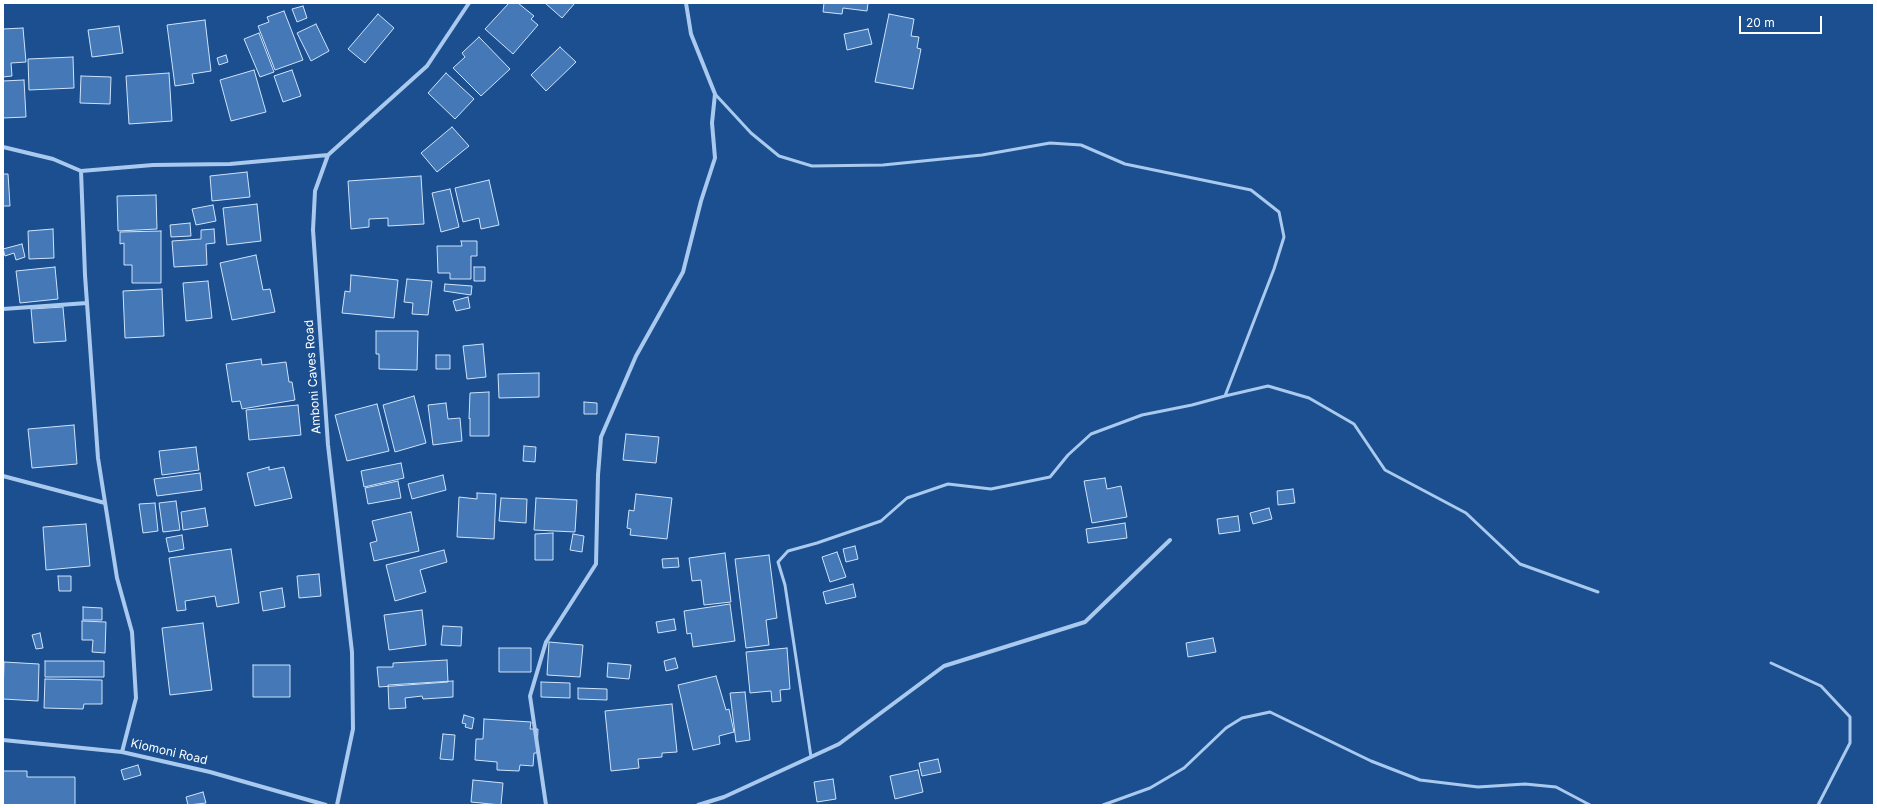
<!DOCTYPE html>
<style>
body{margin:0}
#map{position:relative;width:1877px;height:808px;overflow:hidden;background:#1b4f8f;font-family:Inter,sans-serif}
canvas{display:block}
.frame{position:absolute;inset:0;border:4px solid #fff;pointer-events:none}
.scale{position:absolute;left:1739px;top:16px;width:83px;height:18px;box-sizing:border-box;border:2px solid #fff;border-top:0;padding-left:5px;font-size:12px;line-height:14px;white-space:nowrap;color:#fff;-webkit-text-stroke:3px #1b4f8f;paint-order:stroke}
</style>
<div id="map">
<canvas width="1877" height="808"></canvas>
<div class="frame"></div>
<div class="scale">20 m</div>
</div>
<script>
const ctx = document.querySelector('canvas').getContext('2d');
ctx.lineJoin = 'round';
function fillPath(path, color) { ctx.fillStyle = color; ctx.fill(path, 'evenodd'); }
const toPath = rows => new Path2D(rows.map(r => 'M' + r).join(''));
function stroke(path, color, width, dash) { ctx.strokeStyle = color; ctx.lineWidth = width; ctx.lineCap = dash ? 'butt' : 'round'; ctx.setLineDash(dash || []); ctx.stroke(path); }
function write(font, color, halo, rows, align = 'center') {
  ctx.font = font + ' Inter,sans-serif'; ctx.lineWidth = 4; ctx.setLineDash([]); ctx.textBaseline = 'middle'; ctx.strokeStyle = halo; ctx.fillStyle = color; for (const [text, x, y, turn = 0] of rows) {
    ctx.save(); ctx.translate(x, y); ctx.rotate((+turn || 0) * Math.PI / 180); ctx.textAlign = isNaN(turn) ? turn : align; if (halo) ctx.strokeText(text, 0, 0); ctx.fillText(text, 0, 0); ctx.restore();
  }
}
const building = toPath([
 [509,3,518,3,534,16,531,19,538,25,513,54,485,29,509,3],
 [545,3,575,3,562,18,545,3],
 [824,3,868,3,867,11,843,8,842,14,823,12,824,3],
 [303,6,307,18,297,22,292,9,303,6],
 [284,11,303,60,275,70,258,26,269,22,267,17,284,11],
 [378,14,394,28,365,63,348,49,378,14],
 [889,14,914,19,911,36,919,37,917,48,921,49,913,89,875,82,889,14],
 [205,20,211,71,192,74,194,83,175,86,167,25,205,20],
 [316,24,329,51,311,61,297,33,316,24],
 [119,26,123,53,92,57,88,30,119,26],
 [23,28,26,62,11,63,12,76,3,77,3,29,23,28],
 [868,29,872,44,847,50,844,34,868,29],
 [259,33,274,72,260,77,244,39,259,33],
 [479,37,510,69,481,96,453,68,465,57,462,53,479,37],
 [560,47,576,62,546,91,531,75,560,47],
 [226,55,228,62,219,65,217,58,226,55],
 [73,57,74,88,29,90,28,59,73,57],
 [254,70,266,112,231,121,220,80,254,70],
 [292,70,301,96,283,102,274,76,292,70],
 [169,73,172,121,129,124,126,76,169,73],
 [446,73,474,99,455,119,428,93,446,73],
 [81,76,111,77,110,104,80,103,81,76],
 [24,80,26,117,3,118,3,81,24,80],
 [452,127,469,146,437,172,421,153,452,127],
 [247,172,250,197,212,201,210,176,247,172],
 [3,174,8,174,10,206,3,206,3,174],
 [421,176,424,224,388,226,388,218,369,219,369,227,351,229,348,181,421,176],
 [489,180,499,225,481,229,479,218,463,222,455,188,489,180],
 [450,189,459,227,441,232,432,193,450,189],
 [156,195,157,229,118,231,117,196,156,195],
 [257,204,261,241,227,245,223,208,257,204],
 [213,205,216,221,196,225,192,209,213,205],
 [190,223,191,236,171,237,170,225,190,223],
 [53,229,54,258,29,259,28,231,53,229],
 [214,229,215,243,206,244,207,265,174,267,172,241,201,239,201,230,214,229],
 [161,231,161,283,132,283,132,265,124,265,124,243,120,244,120,232,161,231],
 [461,241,477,241,477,256,471,256,471,279,450,279,450,273,438,273,437,246,462,246,461,241],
 [22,244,25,257,16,260,14,253,5,256,3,249,22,244],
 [256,255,263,290,270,289,275,312,232,320,220,263,256,255],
 [55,267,58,299,20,303,16,271,55,267],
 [474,267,485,267,485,281,474,281,474,267],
 [351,275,398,280,394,318,342,313,345,291,350,292,351,275],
 [407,279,432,281,428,315,412,314,413,303,404,302,407,279],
 [208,281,212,318,186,321,183,283,208,281],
 [445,284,472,286,471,295,444,291,445,284],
 [162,289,164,336,125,338,123,291,162,289],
 [468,297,470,308,456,311,453,301,468,297],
 [63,307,66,341,34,343,31,309,63,307],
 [376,331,418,331,417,370,379,369,379,354,376,354,376,331],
 [483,344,486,377,467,379,463,346,483,344],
 [436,355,450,355,450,369,436,369,436,355],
 [261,359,262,365,286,362,289,382,292,382,295,400,242,409,240,401,232,402,226,364,261,359],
 [539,373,539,397,499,398,498,374,539,373],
 [489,392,489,436,470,436,470,418,469,419,470,393,489,392],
 [414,396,426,443,395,452,383,405,414,396],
 [584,402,597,403,597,414,584,414,584,402],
 [446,403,448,419,460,418,462,441,433,445,428,405,446,403],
 [377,404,389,451,347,461,335,415,377,404],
 [298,405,301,435,249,440,246,410,298,405],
 [74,425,77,464,32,468,28,429,74,425],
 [626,434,659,437,656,463,623,460,626,434],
 [524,446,536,447,535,462,523,461,524,446],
 [196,447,199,470,162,475,159,451,196,447],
 [401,463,404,478,364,487,361,471,401,463],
 [269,467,269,470,284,467,292,498,255,506,247,473,269,467],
 [200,473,202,490,157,496,154,479,200,473],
 [443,475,446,490,412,499,408,484,443,475],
 [1105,478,1107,489,1121,486,1127,517,1092,523,1084,481,1105,478],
 [398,481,401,498,368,504,365,488,398,481],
 [1293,489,1295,503,1278,505,1277,491,1293,489],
 [477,493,496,494,494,539,457,537,459,497,477,499,477,493],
 [636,494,672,498,667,539,630,535,631,529,627,528,629,510,634,511,636,494],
 [501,498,527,499,526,523,499,521,501,498],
 [536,498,577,500,575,532,534,530,536,498],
 [176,501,180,530,163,532,159,503,176,501],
 [155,503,158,531,143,533,139,504,155,503],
 [205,508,208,526,183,530,181,512,205,508],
 [1269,508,1272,519,1253,524,1250,513,1269,508],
 [411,512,419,551,374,561,370,543,377,541,372,521,411,512],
 [1238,516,1240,531,1219,534,1217,519,1238,516],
 [1125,523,1127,538,1088,543,1086,529,1125,523],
 [86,524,90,566,46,570,43,527,86,524],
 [553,533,553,560,535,560,535,534,553,533],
 [573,534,584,536,582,552,570,550,573,534],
 [182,535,184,549,169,552,166,538,182,535],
 [855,546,858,559,846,562,843,549,855,546],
 [231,549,239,603,217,607,215,596,185,601,186,610,177,611,169,558,231,549],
 [444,550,447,562,420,570,426,592,395,601,386,565,444,550],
 [837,552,846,577,830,582,822,557,837,552],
 [725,553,731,602,704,605,701,580,692,581,689,558,725,553],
 [769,555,777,618,766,620,769,645,746,648,735,559,769,555],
 [678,558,679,567,663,568,662,559,678,558],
 [319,574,321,596,299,598,297,576,319,574],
 [58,576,71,576,71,591,59,591,58,576],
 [853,584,856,597,826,604,823,592,853,584],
 [282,588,285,607,263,611,260,592,282,588],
 [730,604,735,641,693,647,691,633,687,634,684,611,730,604],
 [83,607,102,608,102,620,83,620,83,607],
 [422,610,426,645,389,650,384,615,422,610],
 [674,619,676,630,658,633,656,622,674,619],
 [82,621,106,622,105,653,92,652,93,640,82,640,82,621],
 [203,623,212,690,170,695,162,628,203,623],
 [443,626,462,627,461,646,441,645,443,626],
 [40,633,43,648,36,649,32,635,40,633],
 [1213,638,1216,652,1188,657,1186,643,1213,638],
 [549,642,583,645,580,677,547,675,549,642],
 [499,648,531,648,531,672,499,672,499,648],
 [787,648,790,689,780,690,781,701,772,702,771,691,750,693,746,652,787,648],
 [675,658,678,668,666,671,664,661,675,658],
 [447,660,448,682,379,687,377,667,393,667,393,663,447,660],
 [45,661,104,661,104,677,45,677,45,661],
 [4,662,39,664,38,701,3,699,4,662],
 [608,663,631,665,629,679,607,677,608,663],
 [253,665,290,665,290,697,253,697,253,665],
 [716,676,726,710,729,709,734,732,719,736,720,744,693,750,678,685,716,676],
 [45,679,102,680,102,704,84,704,83,709,44,708,45,679],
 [453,681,453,697,423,699,422,696,405,698,406,708,389,709,388,685,453,681],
 [541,682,570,683,570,698,541,697,541,682],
 [578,688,607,689,607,700,578,699,578,688],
 [745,692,750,740,736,742,730,693,745,692],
 [672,704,677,752,662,753,662,757,638,759,639,768,611,771,605,711,672,704],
 [464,715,474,718,472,729,465,727,466,724,462,723,464,715],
 [484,719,531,722,530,729,538,729,537,753,534,753,533,766,520,765,519,771,497,770,497,762,475,760,476,739,483,739,484,719],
 [443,734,455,735,453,760,440,759,443,734],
 [938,759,941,772,922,776,919,763,938,759],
 [138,765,141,775,124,780,121,770,138,765],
 [918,770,923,792,895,799,890,776,918,770],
 [3,771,27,771,27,777,75,777,75,805,3,805,3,771],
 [833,779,836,799,817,802,814,782,833,779],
 [473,780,503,783,501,805,471,802,473,780],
 [203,792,206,803,188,805,186,797,203,792]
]);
fillPath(building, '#4478b7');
stroke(building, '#cfe3fa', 1);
stroke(toPath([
 [715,94,751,133,779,156,812,166,883,165,982,155,1050,143,1081,145,1125,164,1251,190,1279,212,1284,237,1274,269,1225,396],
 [1771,663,1821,686,1850,717,1850,743,1818,805],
 [811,757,785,585,778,562,788,551,817,543,881,521,907,498,948,484,991,489,1050,477,1068,455,1091,434,1142,415,1192,405,1225,396,1268,386,1309,398,1354,424,1385,470,1466,513,1520,564,1598,592],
 [1103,805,1150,788,1184,768,1226,728,1242,718,1270,712,1371,761,1420,780,1478,787,1525,784,1556,787,1590,805]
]), '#a9c9ee', 3);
stroke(toPath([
 [3,147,53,159,81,171,153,165,230,164,328,155],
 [81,171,85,275,98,458,117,578,132,632,136,698,122,752],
 [3,309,87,303],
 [3,476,105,503],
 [3,740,122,752,210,772,326,805],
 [337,805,353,729,352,652,328,445,313,230,315,191,328,155,427,66,469,3],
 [546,805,530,696,546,642,596,564,598,475,601,437,636,356,683,272,701,201,715,158,712,123,715,94,691,34,686,3],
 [698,805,724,797,839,744,944,666,1085,622,1170,540]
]), '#a9c9ee', 4);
write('12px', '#fff', '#1b4f8f', [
 ["Amboni Caves Road",313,377,-94],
 ["Kiomoni Road",169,752,13]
]);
</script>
